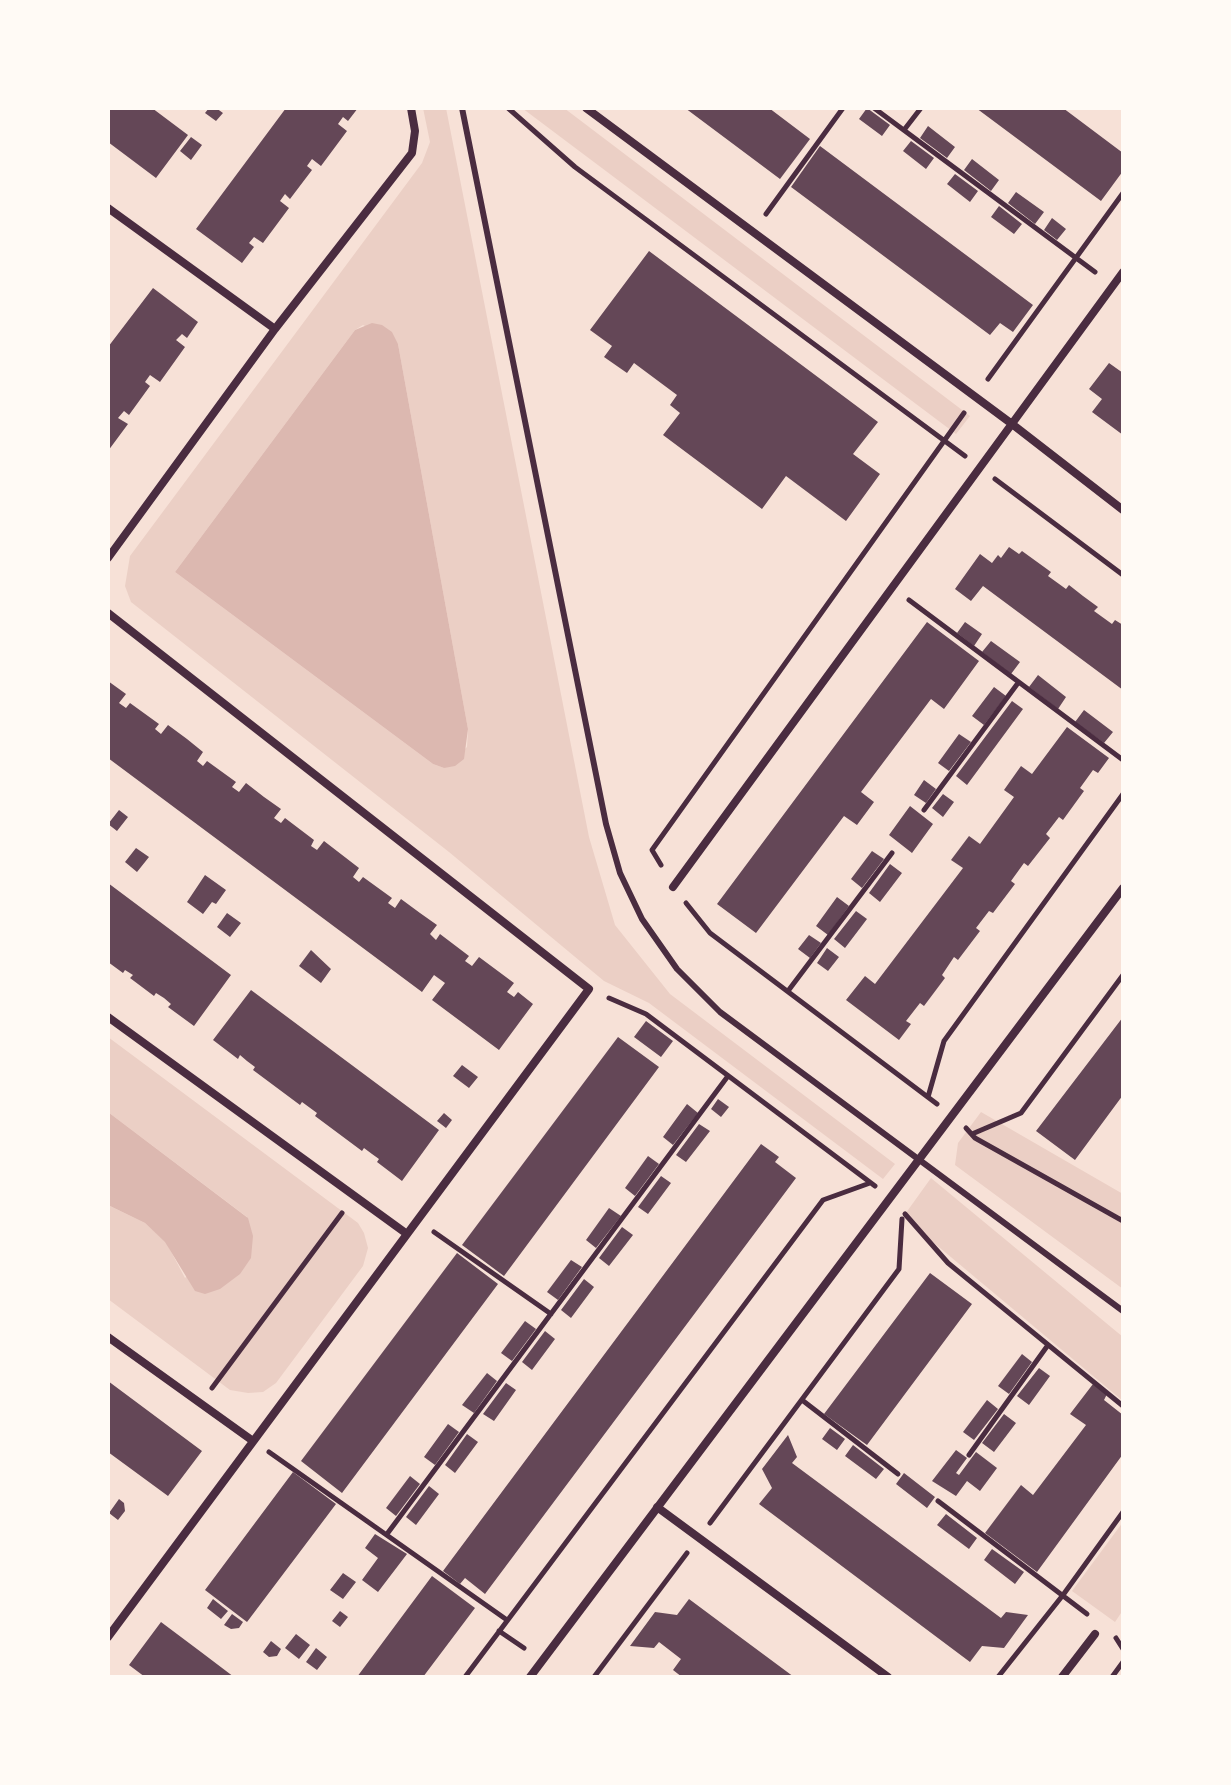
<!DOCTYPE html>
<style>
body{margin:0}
#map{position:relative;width:1231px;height:1785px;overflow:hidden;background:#f7e1d7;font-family:Roboto,sans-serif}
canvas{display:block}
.frame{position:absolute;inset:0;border:110px solid #fffaf5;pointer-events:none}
</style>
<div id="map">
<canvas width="1231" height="1785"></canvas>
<div class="frame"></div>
</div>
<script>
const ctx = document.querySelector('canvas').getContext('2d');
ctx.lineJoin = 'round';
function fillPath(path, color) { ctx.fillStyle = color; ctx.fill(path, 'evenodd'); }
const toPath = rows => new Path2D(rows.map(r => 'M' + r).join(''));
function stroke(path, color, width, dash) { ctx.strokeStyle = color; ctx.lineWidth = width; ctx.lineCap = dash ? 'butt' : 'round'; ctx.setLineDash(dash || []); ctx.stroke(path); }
fillPath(toPath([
 [423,108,446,108,589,837,615,925,670,994,895,1164,883,1179,649,1003,604,981,449,852,131,602,125,586,130,556,422,163,430,142],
 [363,325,398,344,468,729,467,747,444,768,433,764,175,572,355,330],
 [522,108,564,108,970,416,956,434],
 [108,1037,358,1223,364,1233,368,1248,363,1266,276,1383,263,1392,248,1393,230,1390,108,1299,108,1205,145,1223,166,1242,185,1278,247,1217,108,1112],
 [981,1112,1123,1194,1123,1289,955,1165,958,1143],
 [931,1178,1123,1337,1123,1401,903,1217],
 [1123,1522,1123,1610,1115,1622,1072,1591]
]), '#ebcfc5');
fillPath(toPath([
 [372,323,382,325,392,332,398,344,468,729,464,759,455,766,444,768,433,764,175,572,355,330],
 [108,1112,248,1218,253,1236,251,1258,240,1274,220,1289,205,1294,195,1291,165,1242,145,1223,108,1205]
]), '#dcb8b0');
fillPath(toPath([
 [108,108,152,108,188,135,156,178,108,142],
 [209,108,216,108,223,113,216,121,205,113],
 [286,108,358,108,348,121,343,117,338,124,347,131,321,166,312,159,307,166,312,170,290,199,285,194,280,201,289,208,263,243,254,237,249,243,254,247,242,263,196,229],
 [685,108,769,108,810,139,780,179],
 [867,108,890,125,882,136,859,119],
 [976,108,1063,108,1123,153,1123,171,1101,201],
 [928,126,955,147,947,158,920,138],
 [191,137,202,145,191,160,180,151],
 [911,141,934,158,926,169,903,151],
 [820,146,1033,305,1013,332,1000,323,990,335,791,187],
 [972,159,999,180,991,191,964,170],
 [955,174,978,191,970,202,947,184],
 [1016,192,1044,212,1035,224,1008,203],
 [999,206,1022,224,1014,234,991,217],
 [1052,218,1066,229,1057,240,1044,230],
 [649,251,878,422,853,454,880,474,846,521,786,476,762,509,663,435,680,413,670,405,677,395,634,363,627,373,604,357,612,346,590,330],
 [153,288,198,322,187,338,182,334,176,340,185,347,160,382,150,375,145,382,150,386,129,415,124,411,118,418,128,424,108,451,108,347],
 [1109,363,1123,373,1123,435,1092,412,1102,399,1089,389],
 [1009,547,1019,554,1022,551,1051,572,1048,576,1066,589,1069,585,1083,596,1098,607,1094,611,1112,624,1115,620,1123,625,1123,690,983,586,971,601,955,589,980,554,992,563,998,555,1001,558],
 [927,622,979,661,944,709,931,699,861,792,874,802,857,825,844,816,756,933,717,904],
 [965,622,982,634,974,646,957,633],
 [991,641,1020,662,1011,674,982,652],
 [1038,675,1066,697,1058,709,1029,687],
 [108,681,126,694,119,703,126,708,130,703,159,724,155,729,161,734,168,725,187,739,203,752,197,761,203,766,207,761,236,782,232,787,239,792,246,783,264,797,281,809,274,818,281,823,285,818,314,840,311,846,317,850,324,841,359,868,353,877,359,882,363,877,392,898,388,903,395,908,401,899,420,913,437,925,430,934,436,940,440,934,469,956,465,961,472,966,479,957,514,983,507,992,514,997,518,992,533,1004,499,1050,432,1000,445,983,434,975,422,992,108,758],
 [994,687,1006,696,984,725,972,716],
 [1012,701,1023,709,967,785,956,776],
 [1084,710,1113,732,1104,743,1075,722],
 [1067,727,1109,758,1098,773,1093,770,1080,788,1084,791,1063,820,1059,817,1046,834,1050,838,1028,866,1024,863,1011,881,1015,884,993,913,989,911,976,928,980,931,958,960,954,957,942,975,945,978,924,1006,920,1003,906,1021,911,1024,899,1040,846,1000,865,976,875,984,963,868,951,860,969,836,980,844,1014,797,1004,790,1021,766,1032,774],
 [959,734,971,742,949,771,938,763],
 [924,780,936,789,926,803,914,795],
 [943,794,954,802,943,817,932,808],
 [910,806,933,824,912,853,889,835],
 [119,810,128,817,117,831,108,824],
 [136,848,149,857,137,872,125,862],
 [872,851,884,859,862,888,851,879],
 [890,864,902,873,880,902,869,893],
 [205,875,226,890,216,904,212,902,203,914,187,902],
 [108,883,231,975,194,1026,168,1007,171,1004,164,998,156,993,154,996,130,978,133,975,125,970,123,973,108,962],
 [837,897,849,906,828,935,816,926],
 [856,911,867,919,845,948,834,939],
 [227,913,241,923,230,937,217,927],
 [809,935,821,943,810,958,798,949],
 [827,948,839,957,828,971,817,963],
 [311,950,331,969,321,983,299,966],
 [251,990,439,1130,402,1181,377,1162,379,1159,372,1154,364,1148,362,1151,315,1116,317,1113,302,1102,300,1105,253,1070,255,1067,247,1061,240,1055,238,1059,213,1040],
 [1123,1017,1123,1095,1075,1160,1036,1131],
 [646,1021,673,1041,661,1057,634,1037],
 [618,1037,659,1067,504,1276,462,1245],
 [462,1065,478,1077,469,1088,453,1076],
 [718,1099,729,1107,721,1117,711,1109],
 [687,1104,698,1113,673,1145,663,1137],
 [444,1113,452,1120,446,1128,437,1121],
 [699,1124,710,1131,686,1162,676,1155],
 [761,1144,779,1157,775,1162,796,1178,485,1594,465,1578,460,1584,443,1571],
 [648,1156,659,1164,635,1196,625,1188],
 [661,1176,671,1183,648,1214,638,1207],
 [609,1208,621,1216,596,1248,586,1240],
 [622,1227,633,1235,609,1266,599,1258],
 [457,1253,498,1284,342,1493,301,1461],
 [571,1260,582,1267,558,1300,547,1292],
 [930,1273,972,1304,867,1445,824,1414],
 [584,1279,594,1287,571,1318,561,1310],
 [525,1321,536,1329,512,1361,501,1353],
 [545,1331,555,1339,532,1370,522,1362],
 [1022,1354,1032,1362,1009,1394,998,1386],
 [1039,1368,1050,1376,1029,1405,1017,1396],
 [487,1373,497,1381,474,1413,462,1405],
 [108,1381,202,1451,168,1496,108,1452],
 [506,1383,516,1390,494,1421,483,1414],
 [1093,1384,1107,1394,1104,1400,1123,1415,1123,1454,1037,1572,985,1533,1021,1485,1033,1495,1086,1425,1070,1414],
 [987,1400,998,1409,974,1440,963,1432],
 [1004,1414,1016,1423,994,1452,982,1443],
 [448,1424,459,1432,435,1465,424,1457],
 [830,1428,845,1439,837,1450,822,1439],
 [467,1434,478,1442,455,1473,445,1465],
 [788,1435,797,1457,792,1463,1001,1618,1006,1612,1028,1615,1004,1648,982,1646,970,1662,759,1504,772,1488,762,1469],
 [853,1445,884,1469,876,1479,845,1456],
 [956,1450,967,1458,956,1473,959,1475,976,1452,997,1468,980,1491,967,1481,956,1496,932,1481],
 [293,1472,336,1504,247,1622,205,1590],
 [904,1473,935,1497,927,1508,896,1484],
 [410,1476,420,1484,396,1516,386,1508],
 [429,1486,439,1494,416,1525,406,1517],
 [119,1499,124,1503,125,1511,118,1520,109,1513],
 [946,1514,977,1538,969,1549,937,1525],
 [375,1534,407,1554,378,1592,362,1580,378,1558,365,1548],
 [992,1549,1024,1572,1015,1584,984,1560],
 [343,1573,356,1582,343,1599,330,1590],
 [432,1576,475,1608,423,1677,357,1677],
 [213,1599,228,1611,221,1619,207,1608],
 [689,1599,736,1634,794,1677,682,1677,673,1670,681,1659,659,1642,654,1648,630,1646,655,1612,677,1615],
 [340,1611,348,1617,340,1627,332,1621],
 [232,1614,243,1622,239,1628,231,1629,224,1625],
 [161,1622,201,1652,234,1677,145,1677,129,1665],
 [296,1634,310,1645,299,1659,285,1648],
 [271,1641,281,1649,277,1656,269,1657,263,1652],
 [316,1648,327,1657,317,1670,306,1662]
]), '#644757');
stroke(toPath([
 [508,108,575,167,965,456],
 [874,108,1095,272],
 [904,130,921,108],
 [766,214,843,108],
 [988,379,1123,193],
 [995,479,1123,575],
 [909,600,1123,760],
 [924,810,1018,683],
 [661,865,652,850,964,413],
 [686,903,710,933,937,1104],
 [788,991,892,853],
 [609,998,646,1014,875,1186],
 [928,1097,944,1041,1123,794],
 [966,1128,975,1138,1123,1221],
 [972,1134,1021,1113,1123,975],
 [905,1214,948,1263,1123,1406],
 [434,1232,551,1314],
 [212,1388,342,1213],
 [802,1400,898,1474],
 [269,1452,507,1620],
 [969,1455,1048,1345],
 [938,1501,1087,1614],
 [710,1523,899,1269,902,1219],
 [387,1534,728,1076],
 [499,1631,524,1648],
 [1116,1638,1123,1649],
 [465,1677,823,1200,870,1183],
 [594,1677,687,1553],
 [998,1677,1063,1595,1123,1512],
 [1112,1677,1123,1662]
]), '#4a2c40', 5);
stroke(toPath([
 [462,108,606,824,620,873,642,919,677,969,720,1012,1123,1311]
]), '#4a2c40', 6);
stroke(toPath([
 [586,108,1012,424,1123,510],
 [108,208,275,329],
 [108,558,275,329,412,153,415,131,411,108],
 [108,613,589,989,108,1637],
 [673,887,1123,272],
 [108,1017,407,1234],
 [108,1337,253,1441],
 [657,1507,888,1677],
 [530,1677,1123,888],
 [1062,1677,1095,1634]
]), '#4a2c40', 8);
</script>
